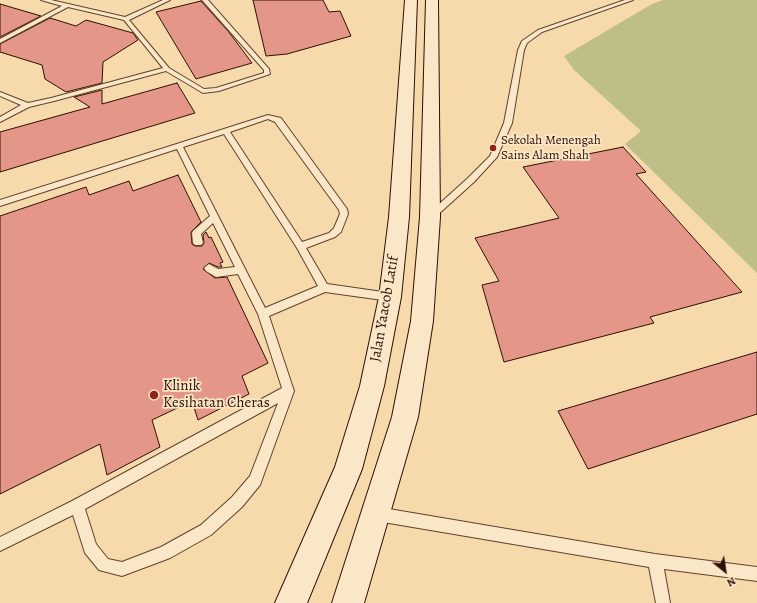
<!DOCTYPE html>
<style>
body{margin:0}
#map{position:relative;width:757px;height:603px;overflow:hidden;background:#f7daab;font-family:Alegreya,serif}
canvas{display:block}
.north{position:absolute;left:705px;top:551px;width:40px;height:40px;-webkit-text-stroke:3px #fae7c8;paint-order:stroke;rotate:150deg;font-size:11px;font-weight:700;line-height:16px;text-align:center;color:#2e0e03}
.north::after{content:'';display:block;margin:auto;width:14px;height:18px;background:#2e0e03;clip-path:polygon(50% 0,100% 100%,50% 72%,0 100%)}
</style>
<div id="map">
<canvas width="757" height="603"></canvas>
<div class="north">N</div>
</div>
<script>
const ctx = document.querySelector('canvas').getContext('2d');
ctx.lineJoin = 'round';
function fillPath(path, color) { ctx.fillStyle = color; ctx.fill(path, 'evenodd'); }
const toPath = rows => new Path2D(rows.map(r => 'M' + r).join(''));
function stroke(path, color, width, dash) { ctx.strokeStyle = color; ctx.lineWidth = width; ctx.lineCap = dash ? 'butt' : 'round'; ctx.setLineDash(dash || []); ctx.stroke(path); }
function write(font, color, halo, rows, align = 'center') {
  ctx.font = font + ' Alegreya,serif'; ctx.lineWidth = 3.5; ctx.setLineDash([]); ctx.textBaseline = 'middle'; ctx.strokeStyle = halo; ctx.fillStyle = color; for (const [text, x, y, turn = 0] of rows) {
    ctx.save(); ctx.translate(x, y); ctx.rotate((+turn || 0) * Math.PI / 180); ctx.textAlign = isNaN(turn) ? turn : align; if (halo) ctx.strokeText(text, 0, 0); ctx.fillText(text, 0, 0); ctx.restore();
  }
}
fillPath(toPath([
 [663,0,757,0,757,273,625,144,641,131,574,70,564,56,652,4]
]), '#bebf88');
const building = toPath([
 [253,0,323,0,329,12,340,11,351,36,287,54,266,56,253,0],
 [201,1,228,31,252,63,196,79,156,12,201,1],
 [0,4,41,16,0,37,0,4],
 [50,18,76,26,86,20,133,33,138,40,103,62,102,83,66,92,45,79,42,65,0,52,0,44,50,18],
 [177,83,195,113,0,172,0,132,90,107,74,97,102,90,102,104,177,83],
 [623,147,646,172,636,174,742,292,650,317,654,323,504,362,482,285,499,281,475,238,559,218,523,167,623,147],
 [178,175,201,222,191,232,192,244,195,246,202,246,204,243,203,235,206,232,209,238,211,237,223,262,220,263,222,267,218,267,209,263,203,269,215,278,227,277,268,363,242,376,249,394,198,420,192,401,152,420,160,447,107,475,100,444,0,494,0,216,86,187,89,195,129,181,133,191,178,175],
 [757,352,757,414,588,469,558,411,757,352]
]);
fillPath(building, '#e49789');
stroke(building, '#2e0e03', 1);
const lane = toPath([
 [41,0,51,0,125,17,163,0,170,0,129,20,169,68,204,89,216,88,264,73,264,70,202,0,208,0,269,69,270,74,219,91,203,93,166,71,54,101,29,107,0,122,0,117,21,105,0,96,0,92,28,103,51,98,163,68,124,20,68,7,0,43,0,39,62,6,41,0],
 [625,0,633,0,542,32,527,43,524,50,512,123,497,157,474,182,433,219,427,219,426,217,427,215,468,178,490,156,504,123,518,50,522,41,538,30,625,0],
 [268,115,281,118,347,209,348,214,341,232,335,237,306,248,327,284,390,293,394,294,395,297,394,300,390,301,325,292,269,316,294,391,260,485,242,507,211,535,170,558,122,576,99,570,85,553,73,515,0,551,0,537,72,501,282,388,258,314,238,274,216,277,206,271,204,268,209,264,218,269,235,267,213,223,201,234,203,243,201,245,195,245,193,243,192,233,193,231,210,216,177,149,0,206,0,200,268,115],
 [268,119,275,122,339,210,340,214,334,228,329,233,302,242,230,132,268,119],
 [224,134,297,248,318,286,265,308,183,147,224,134],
 [278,403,250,476,232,497,201,525,161,547,122,562,108,559,96,544,85,509,278,403],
 [377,507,655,554,757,567,757,581,664,569,670,603,656,603,649,567,377,521,372,519,370,514,372,509,377,507]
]);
const secondary = toPath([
 [405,0,417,0,409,217,401,297,384,386,362,469,307,603,275,603,335,467,360,386,379,297,389,217,405,0],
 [426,0,438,0,440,217,433,321,418,417,364,603,332,603,392,417,411,321,420,217,426,0]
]);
stroke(lane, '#60412d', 2);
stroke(secondary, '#2e0e03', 2);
fillPath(lane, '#fae7c8');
fillPath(secondary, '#fae7c8');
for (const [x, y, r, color] of [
 [493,148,4,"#8f2418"],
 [154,395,5,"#8f2418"]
]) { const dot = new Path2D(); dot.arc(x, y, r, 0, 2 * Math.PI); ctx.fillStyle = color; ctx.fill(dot); stroke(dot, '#fae7c8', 1.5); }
write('13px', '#2e0e03', '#fae7c8', [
 ["Sekolah Menengah",501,141],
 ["Sains Alam Shah",501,156]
], 'left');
write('15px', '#2e0e03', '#fae7c8', [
 ["Jalan Yaacob Latif",385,309,-80]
]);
write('15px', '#2e0e03', '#fae7c8', [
 ["Klinik",163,386],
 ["Kesihatan Cheras",163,403]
], 'left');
</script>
